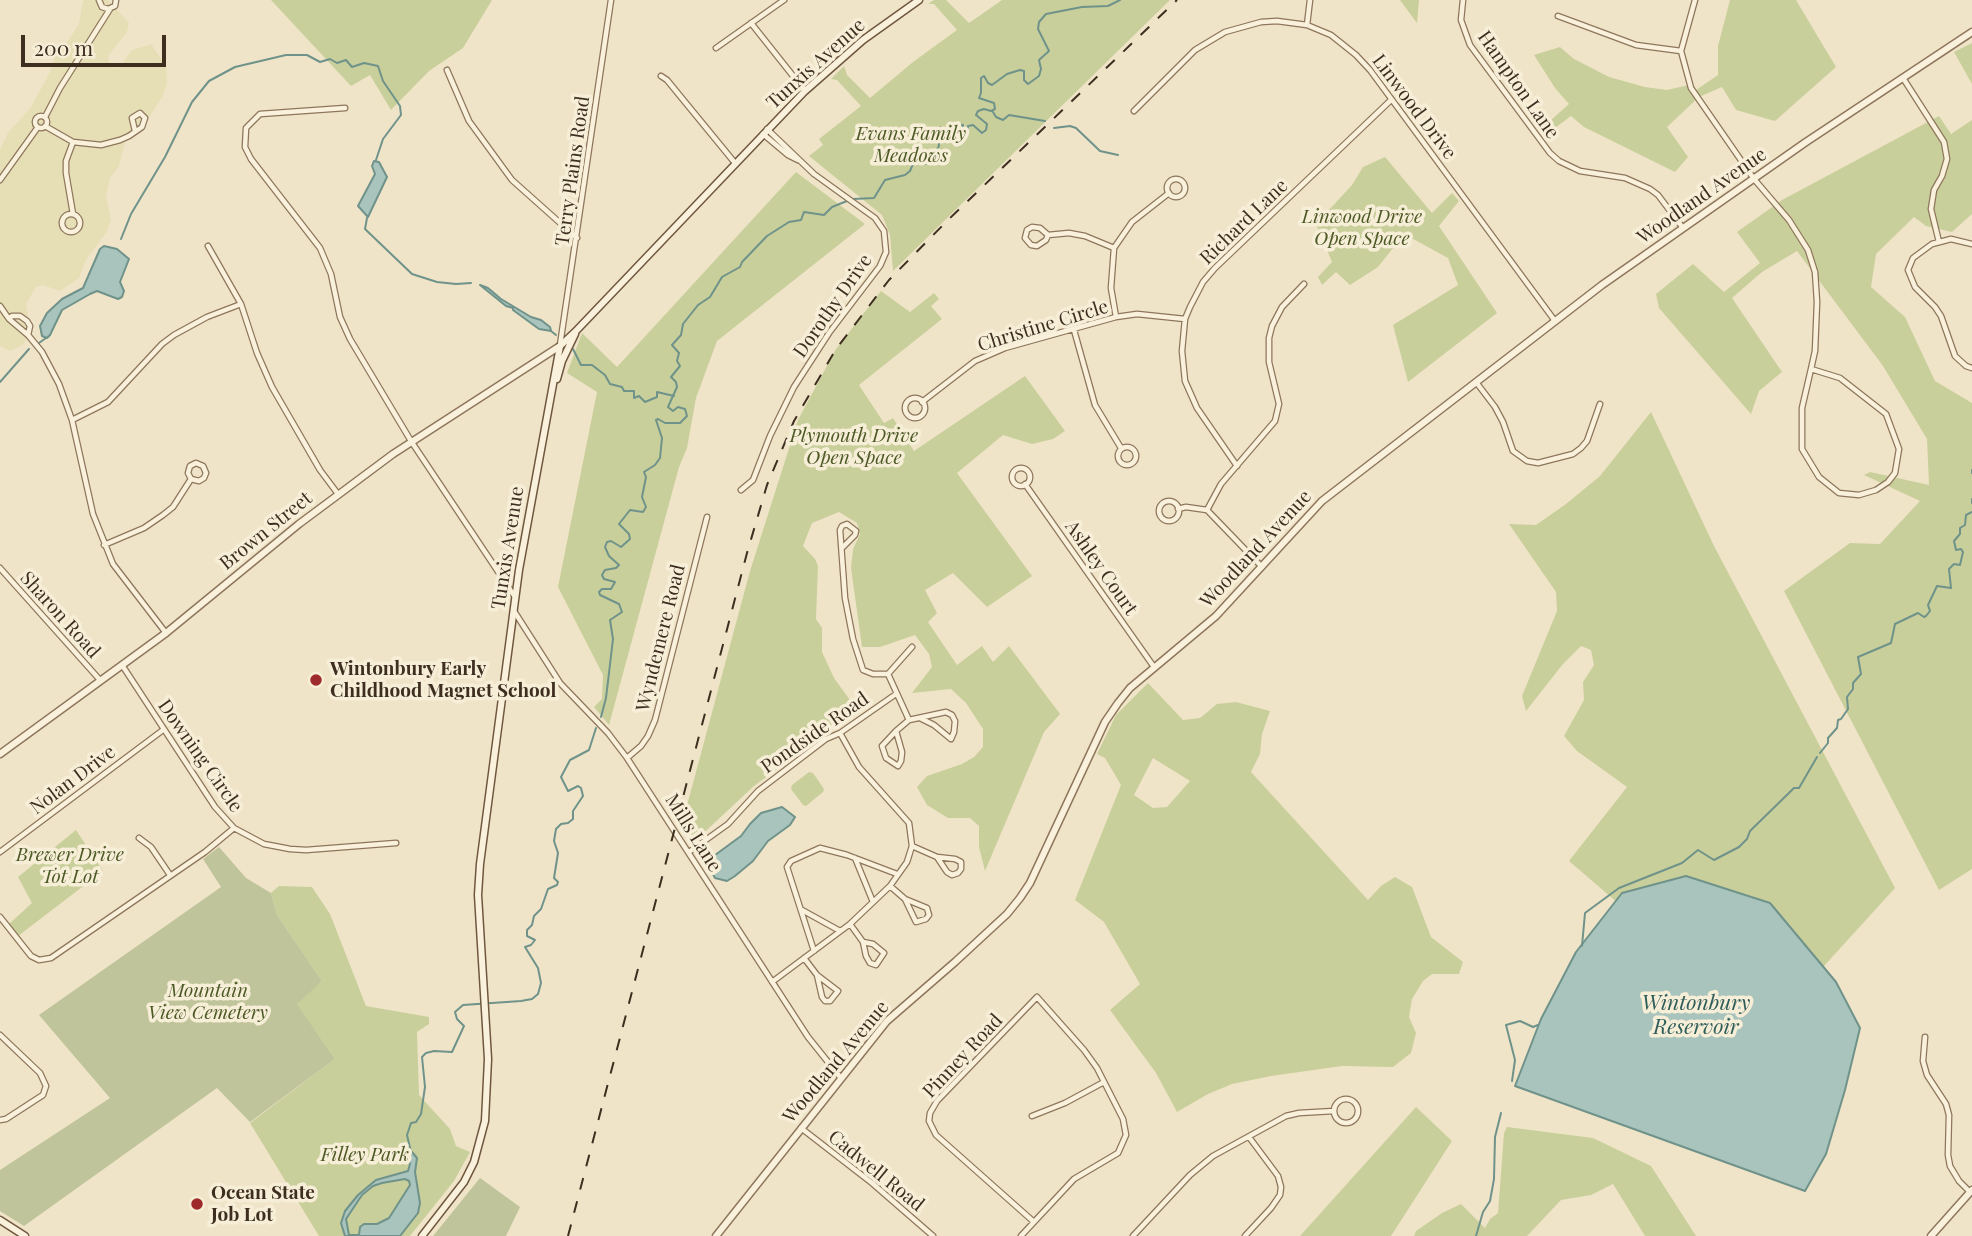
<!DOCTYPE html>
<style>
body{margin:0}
#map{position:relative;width:1972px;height:1236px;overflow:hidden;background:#f0e4c8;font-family:"Playfair Display",serif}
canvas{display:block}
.scale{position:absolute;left:21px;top:35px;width:145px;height:32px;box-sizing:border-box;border:4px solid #3d2e20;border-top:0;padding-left:9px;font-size:21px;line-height:24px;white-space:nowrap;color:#3d2e20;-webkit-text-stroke:5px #f7eed8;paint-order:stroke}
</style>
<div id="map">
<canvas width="1972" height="1236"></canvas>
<div class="scale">200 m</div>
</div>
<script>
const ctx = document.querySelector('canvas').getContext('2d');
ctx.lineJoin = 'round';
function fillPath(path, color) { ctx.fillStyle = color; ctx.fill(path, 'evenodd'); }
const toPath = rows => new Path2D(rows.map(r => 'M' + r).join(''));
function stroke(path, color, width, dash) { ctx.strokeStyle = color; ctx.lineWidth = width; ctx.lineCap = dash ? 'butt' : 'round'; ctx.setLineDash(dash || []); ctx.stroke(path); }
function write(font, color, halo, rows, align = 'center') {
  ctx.font = font + ' "Playfair Display",serif'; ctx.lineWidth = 7; ctx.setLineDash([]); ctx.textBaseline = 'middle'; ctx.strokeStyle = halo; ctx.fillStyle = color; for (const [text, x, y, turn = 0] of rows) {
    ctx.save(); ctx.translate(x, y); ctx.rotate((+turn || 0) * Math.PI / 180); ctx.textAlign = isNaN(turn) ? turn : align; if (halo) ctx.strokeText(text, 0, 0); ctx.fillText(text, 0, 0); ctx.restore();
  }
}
fillPath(toPath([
 [83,0,108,0,129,23,127,32,108,56,110,65,119,68,132,50,151,44,166,66,167,84,162,97,145,124,133,129,126,138,119,166,110,178,106,196,111,220,106,233,87,258,79,278,60,291,43,285,36,287,26,304,30,332,23,345,10,351,0,346,0,149,8,133,31,107,50,72,57,50,66,44,79,24]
]), '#e6deb5');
fillPath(toPath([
 [271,0,492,0,463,48,429,71,391,110,370,75,351,86],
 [934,0,946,0,969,23,1002,0,1170,0,893,271,890,235,882,215,809,156,823,145,819,139,861,106,837,80,831,79,844,66,847,75,870,98,913,62,957,30,934,4,928,4],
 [1400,0,1419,0,1417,23],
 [1730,0,1796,0,1836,67,1775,121,1736,110,1722,87,1699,97,1667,127,1688,157,1675,172,1584,127,1571,116,1547,134,1542,128,1569,104,1555,88,1534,55,1560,47,1574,59,1609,77,1645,87,1667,90,1693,84,1696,90,1718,75,1718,46],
 [1972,43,1972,84,1954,52],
 [1939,116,1951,134,1972,120,1972,214,1952,232,1926,226,1914,217,1876,254,1871,287,1905,317,1935,381,1972,403,1972,869,1939,890,1784,591,1850,543,1880,544,1920,501,1864,475,1870,472,1929,485,1927,439,1883,366,1797,251,1762,272,1732,298,1782,372,1759,391,1751,414,1659,308,1656,294,1693,264,1724,292,1760,263,1737,232,1782,200],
 [1385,157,1432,213,1452,193,1459,201,1439,226,1497,313,1408,382,1393,325,1458,285,1448,258,1404,234,1378,267,1350,285,1336,272,1322,285,1318,277,1332,262,1316,224,1352,185,1363,167],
 [796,172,865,224,717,341,696,398,687,448,679,467,609,725,594,707,602,699,603,675,558,587,597,392,567,373,582,333,617,367],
 [881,291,910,312,934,293,939,299,931,306,942,319,859,385,884,423,893,418,914,451,1025,376,1065,431,1053,439,1032,444,1003,435,957,473,1032,576,987,607,953,573,925,590,937,613,928,622,957,665,982,646,993,662,1009,646,1060,714,1044,732,985,871,979,847,979,826,970,818,948,818,927,805,917,787,927,776,962,764,974,757,983,747,983,729,966,703,951,689,912,693,932,667,929,654,915,635,880,647,862,647,851,568,853,549,860,534,857,523,839,512,812,523,803,546,815,559,818,566,816,619,822,628,822,652,834,678,850,700,850,715,754,786,695,841,682,824,750,571,798,420,836,349],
 [1651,412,1714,546,1895,888,1774,1021,1640,922,1569,861,1627,787,1577,751,1564,736,1584,700,1583,682,1594,665,1591,650,1581,646,1563,664,1526,711,1522,696,1557,611,1556,592,1509,524,1536,525,1566,504,1600,476],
 [1148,683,1183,720,1200,718,1217,704,1236,702,1270,711,1262,734,1260,754,1251,772,1368,900,1381,886,1395,877,1412,887,1431,937,1463,962,1459,974,1432,974,1423,981,1412,999,1409,1017,1416,1033,1411,1053,1393,1067,1342,1066,1271,1076,1232,1084,1208,1094,1177,1112,1156,1073,1110,1010,1140,984,1104,922,1075,900,1121,785,1105,758,1097,754,1116,715],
 [1153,758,1190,781,1167,807,1153,808,1134,795],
 [809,772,813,773,824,789,823,792,806,806,803,805,791,789,792,785],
 [76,830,103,871,18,936,9,924,32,903,18,877],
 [279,886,312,887,330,914,366,1006,429,1017,429,1024,417,1032,419,1095,450,1129,456,1146,470,1152,454,1181,410,1236,319,1236,250,1123,335,1059,296,1003,322,981,277,915,271,893],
 [1416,1107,1452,1141,1391,1236,1300,1236],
 [1507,1127,1593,1138,1651,1166,1696,1236,1645,1236,1613,1184,1591,1195,1561,1200,1527,1236,1414,1236,1416,1231,1442,1213,1461,1204,1485,1228,1490,1219,1498,1213,1504,1133]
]), '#c9cf9b');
fillPath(toPath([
 [219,847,246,878,271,893,277,915,322,981,297,1004,335,1059,250,1122,217,1088,24,1226,0,1211,0,1170,110,1098,39,1015,221,887,203,859],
 [480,1178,520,1207,506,1236,433,1236]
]), '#bfc49a');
const water = toPath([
 [374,161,379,162,387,177,368,217,358,206,375,174,372,166,374,161],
 [104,246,117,249,129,259,120,282,124,291,122,297,118,299,97,291,90,294,62,310,50,335,47,338,42,336,40,326,47,313,62,299,83,288,100,249,104,246],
 [480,285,488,288,501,299,531,317,541,320,550,327,551,331,539,329,513,310,513,308,506,306,480,285],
 [782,807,795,817,790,825,768,841,753,861,735,876,727,881,715,878,708,864,711,858,741,836,750,824,761,813,782,807],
 [1686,876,1770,903,1836,982,1860,1028,1845,1090,1826,1154,1805,1191,1515,1086,1541,1019,1576,952,1622,893,1686,876],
 [406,1151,412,1152,417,1158,415,1172,420,1203,418,1213,400,1236,345,1236,341,1223,345,1211,358,1195,376,1180,408,1171,410,1164,406,1151],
 [405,1179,409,1181,410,1185,389,1218,377,1224,364,1224,360,1227,359,1235,349,1235,346,1219,362,1195,373,1186,382,1183,405,1179]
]);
fillPath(water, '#a9c4bc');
stroke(water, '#6f938a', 2);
stroke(toPath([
 [993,112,996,117,1003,120,1009,115,1045,121],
 [1054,128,1070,126,1076,128,1100,151,1118,155],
 [853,199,874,198,885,180,905,175,910,171,913,164,909,155,911,151,921,151,924,155,923,162,925,164,929,163,939,146,937,129,940,127,950,133,958,124,963,125,964,137,967,136,968,126,973,125,982,133,986,130,987,124,976,115,978,111,984,109,991,111,995,109,994,103,979,98,981,93,981,78,984,76,988,83,992,85,1007,74,1020,70,1024,71,1024,80,1028,84,1039,76,1041,69,1039,60,1049,51,1038,29,1039,22,1046,14,1082,7,1108,6,1120,0],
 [367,218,365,229,412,274,437,282,456,284,471,283],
 [121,239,131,214,165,157,192,102,209,81,235,67,286,55,307,55,320,62,330,59,337,63,346,60,352,67,364,63,378,66,383,81,400,106,401,115,383,139,376,160],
 [551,331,556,335],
 [39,343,46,338],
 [573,349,581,365,592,365,605,375,610,384,622,387,624,391,634,391,634,398,639,396,645,402,657,397,657,392,674,396],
 [0,382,29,349],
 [1972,470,1972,473],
 [1972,499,1972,503],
 [601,717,606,698,613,639,610,620,622,612,619,604,600,595,599,592,602,589,611,589,615,582,604,579,602,575,605,570,616,568,619,565,609,556,605,547,607,542,611,541,621,547,630,539,629,534,619,524,630,510,643,512,646,507,642,497,646,477,644,472,655,465,660,458,662,438,656,420,658,419,665,423,680,423,687,416,685,409,678,407,673,411,668,407,677,387,676,382,671,377,680,366,677,361,679,353,672,345,681,335,683,324,698,305,710,297,722,277,740,267,742,262,767,236,789,222,801,220,804,212,824,215,832,207,847,201],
 [1820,753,1828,743,1828,738,1837,728,1838,720,1841,719,1848,709,1847,697,1853,689,1853,683,1861,674,1858,657,1891,643,1895,624,1918,613,1924,617,1926,616,1930,611,1928,605,1937,586,1951,588,1949,569,1954,564,1960,565,1963,552,1961,549,1956,550,1954,541,1960,534,1960,528,1965,525,1966,515,1972,512],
 [1582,946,1585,913,1619,888,1682,863,1698,850,1714,860,1739,847,1747,839,1750,831,1794,788,1799,788,1817,757],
 [1512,1081,1515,1060,1506,1025,1520,1021,1533,1027,1538,1025],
 [411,1152,407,1135,411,1123,416,1122,421,1114,425,1087,422,1057,426,1053,434,1051,452,1052,464,1026,457,1019,455,1012,463,1005,521,1001,532,999,538,994,541,983,538,968,525,947,531,945,535,940,527,936,527,930,532,925,534,916,541,909,548,889,557,885,558,882,554,878,558,853,554,841,556,829,561,824,568,823,573,819,573,811,583,796,581,788,578,786,568,791,561,777,570,760,589,750,596,728],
 [1476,1236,1483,1212,1490,1201,1494,1179,1495,1137,1501,1113]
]), '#6f938a', 2);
const minor = toPath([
 [99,0,102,7,108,9,115,6,116,0],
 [1463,0,1461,20,1470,45,1550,153,1559,161,1580,171,1625,178,1650,189,1658,195,1683,228],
 [1695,0,1681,51,1691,88,1754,179,1789,220,1808,250,1815,272,1817,302,1815,351,1811,369],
 [1558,16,1636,45,1681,51],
 [751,23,805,91],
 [1307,25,1310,0],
 [716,48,784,0],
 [447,70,469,121,512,180,577,238],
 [661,76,667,80,735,163],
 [1903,78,1944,142,1947,159,1942,176,1934,190,1931,209,1939,242],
 [345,108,260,114,246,128,245,147,251,159,320,248,331,274,340,317,350,339,411,441,515,597],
 [1134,111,1195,50,1225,32,1261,22,1277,21,1307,25,1331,35,1356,55,1370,70,1555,321],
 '35 122a6 6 0 1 1 12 0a6 6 0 1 1-12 0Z',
 [45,117,60,88,110,9],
 [45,126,73,142,101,145,120,140,129,136,142,127,145,118,140,113,132,118,135,131],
 [763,134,788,155,798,160],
 [73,142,66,161,66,173,73,214],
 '1167 188a9 9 0 1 1 18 0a9 9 0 1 1-18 0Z',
 [0,180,38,127],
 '62 223a9 9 0 1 1 18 0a9 9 0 1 1-18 0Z',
 [1048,235,1046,240,1037,246,1031,245,1025,238,1027,230,1032,227,1040,228,1048,235,1069,233,1085,236,1114,248],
 [1972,244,1951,239,1932,244,1913,258,1908,270,1915,287,1935,307,1941,316,1955,356,1966,366,1972,368],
 [208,246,241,304,257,353,272,387,320,470,338,494],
 [0,306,9,319,12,316,20,316,27,321,30,326,28,335],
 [1116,317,1111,288,1114,248,1132,222,1169,193],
 [9,319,28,335,42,352,59,384,72,420,93,514,113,564,166,633],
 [1074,330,1095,405,1121,448],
 [560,345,611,0],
 [1811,369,1840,378,1886,414,1899,449,1895,473,1888,482,1876,490,1859,495,1839,493,1819,477,1802,449,1802,408,1811,369],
 [1476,382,1495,407,1503,422,1513,451,1527,461,1538,463,1573,454,1581,448,1587,441,1600,404],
 '905 408a10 10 0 1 1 20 0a10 10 0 1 1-20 0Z',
 [922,402,975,361,1005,348,1116,317,1137,314,1185,319],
 [72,420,108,402,162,344,174,335,207,317,241,304],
 '1118 456a9 9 0 1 1 18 0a9 9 0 1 1-18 0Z',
 [1237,466,1197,408,1185,381,1182,351,1185,319,1190,307,1203,282,1215,268,1391,100],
 '1012 477a9 9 0 1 1 18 0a9 9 0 1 1-18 0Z',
 [1025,484,1154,667],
 [741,490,753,480,770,436,794,387,829,333,880,266,886,252,884,231,875,218,814,174,767,129],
 '1159 511a10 10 0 1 1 20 0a10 10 0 1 1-20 0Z',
 [1178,509,1186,507,1207,510,1262,567],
 [1207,510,1221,484,1275,421,1279,404,1269,362,1269,338,1272,326,1282,307,1304,284],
 [104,545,144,528,163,515,173,507,191,479,188,473,190,466,196,463,203,466,206,473,204,478,199,481,191,479],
 [842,548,855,535,856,531,847,524,842,526,840,530,845,598,853,639,863,670,873,674,888,674,912,647],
 [0,568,100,680],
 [514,611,560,683,608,733,627,758,808,1037,840,1077],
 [122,665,215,807,234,828,264,844,290,849,306,850,396,843],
 [888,674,909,720,896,731,882,746,886,758,898,766,901,761,902,752,896,731],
 [909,720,946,712,952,715,955,721,954,732,951,739,934,725,920,718],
 [627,758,641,746,648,736,655,720,707,517],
 [139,838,151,847,170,875],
 [912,846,937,857,947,872,952,875,958,873,961,869,961,862,955,859,937,857],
 [0,852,163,730],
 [689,852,728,824,758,791,826,739,840,733,896,694],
 [855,858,873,902],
 [890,886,905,899,916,922,926,919,929,915,927,908,905,899],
 [802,910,840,931],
 [0,917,31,956,39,960,51,958,205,852,234,828],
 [850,924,863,942,866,956,870,963,876,965,884,953,873,944,863,942],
 [814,951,787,867,791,861,820,848,847,855,897,874],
 [804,958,817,975,838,991,830,1001,825,1001,822,997,817,975],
 [772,982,850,924,890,886,907,862,912,846,909,823,859,767,840,733],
 [0,1035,40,1073,46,1086,43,1095,6,1119,0,1120],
 [1925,1037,1923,1061,1927,1075,1946,1104,1949,1115,1948,1155,1950,1166,1959,1181,1970,1192],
 '1334 1111a12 12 0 1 1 24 0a12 12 0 1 1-24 0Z',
 [1032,1116,1065,1103,1104,1082],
 [801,1128,872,1183,933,1236],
 [1021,1236,1074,1179,1118,1153,1126,1135,1123,1119,1097,1068,1084,1050,1037,997,937,1101,930,1113,929,1121,936,1135,1034,1222],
 [1133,1236,1190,1175,1213,1156,1286,1116,1299,1113,1334,1111],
 [1245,1236,1271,1208,1280,1195,1281,1187,1278,1176,1249,1137]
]);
const tertiary = toPath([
 [0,754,166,633,299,524,393,454,560,346],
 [716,1236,887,1021,955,962,1007,914,1020,898,1030,883,1105,722,1118,703,1130,688,1216,616,1322,501,1602,285,1806,142,1972,32],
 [1931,1236,1972,1190]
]);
const secondary = toPath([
 [557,379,562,361,575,334],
 [0,1220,25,1236],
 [422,1236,464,1182,474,1162,485,1121,488,1059,478,895,480,864,519,570,560,346,575,332,805,91,863,40,919,0]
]);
stroke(minor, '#8d765c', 7);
stroke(tertiary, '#8d765c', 9);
stroke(secondary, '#6f573f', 9);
stroke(minor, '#faf1dc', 4.5);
stroke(tertiary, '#faf1dc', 6);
stroke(secondary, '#faf1dc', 6);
stroke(toPath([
 [568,1236,747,553,767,485,794,421,836,349,889,280,947,221,1177,0]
]), '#3d2e20', 2, [12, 12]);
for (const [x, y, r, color] of [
 [316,680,7,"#9e2a2b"],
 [197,1204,7,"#9e2a2b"]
]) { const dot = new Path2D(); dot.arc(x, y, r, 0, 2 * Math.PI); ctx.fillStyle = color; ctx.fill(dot); stroke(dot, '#f7eed8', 2.5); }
write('19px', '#3d2e20', '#f7eed8', [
 ["Tunxis Avenue",816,64,-42],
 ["Hampton Lane",1518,85,55],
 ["Linwood Drive",1414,107,53],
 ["Terry Plains Road",573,171,-82],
 ["Woodland Avenue",1702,196,-35],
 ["Richard Lane",1244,222,-44],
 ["Dorothy Drive",833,306,-55],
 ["Christine Circle",1043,326,-17],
 ["Brown Street",266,531,-39],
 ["Tunxis Avenue",508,548,-81],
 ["Woodland Avenue",1256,549,-47],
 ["Ashley Court",1101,568,55],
 ["Sharon Road",60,615,48],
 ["Wyndemere Road",661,638,-76],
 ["Pondside Road",815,733,-35],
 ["Downing Circle",200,756,55],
 ["Nolan Drive",73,780,-37],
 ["Mills Lane",693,833,58],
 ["Pinney Road",963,1056,-47],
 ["Woodland Avenue",836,1062,-50],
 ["Cadwell Road",876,1171,39]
]);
write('italic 19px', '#4d5a26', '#f7eed8', [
 ["Evans Family",911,134],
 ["Meadows",911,156],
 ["Linwood Drive",1362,217],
 ["Open Space",1362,239],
 ["Plymouth Drive",854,436],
 ["Open Space",854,458],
 ["Brewer Drive",70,855],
 ["Tot Lot",70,877],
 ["Mountain",208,991],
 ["View Cemetery",208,1013],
 ["Filley Park",365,1155]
]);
write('bold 19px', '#3d2e20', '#f7eed8', [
 ["Wintonbury Early",330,669],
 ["Childhood Magnet School",330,691],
 ["Ocean State",211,1193],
 ["Job Lot",211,1215]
], 'left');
write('italic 21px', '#2f5d5a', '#f7eed8', [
 ["Wintonbury",1696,1003],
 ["Reservoir",1696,1027]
]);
</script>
